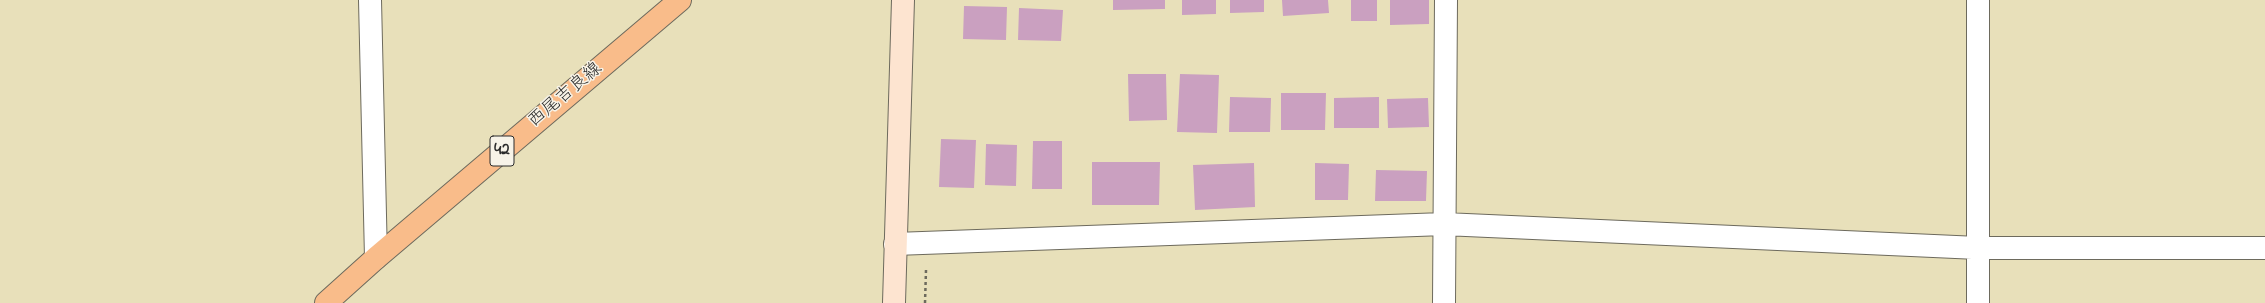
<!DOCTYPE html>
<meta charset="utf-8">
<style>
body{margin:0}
canvas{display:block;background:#e8e0ba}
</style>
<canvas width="2265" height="303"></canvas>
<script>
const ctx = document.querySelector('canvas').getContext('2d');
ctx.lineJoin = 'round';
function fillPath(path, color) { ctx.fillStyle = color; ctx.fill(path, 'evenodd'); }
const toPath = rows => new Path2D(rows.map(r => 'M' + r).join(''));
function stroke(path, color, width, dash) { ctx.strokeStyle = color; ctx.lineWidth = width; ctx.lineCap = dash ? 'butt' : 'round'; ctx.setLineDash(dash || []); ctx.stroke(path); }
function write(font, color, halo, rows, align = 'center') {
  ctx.font = font + ' "Indie Flower","Klee One",sans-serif'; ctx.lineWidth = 3; ctx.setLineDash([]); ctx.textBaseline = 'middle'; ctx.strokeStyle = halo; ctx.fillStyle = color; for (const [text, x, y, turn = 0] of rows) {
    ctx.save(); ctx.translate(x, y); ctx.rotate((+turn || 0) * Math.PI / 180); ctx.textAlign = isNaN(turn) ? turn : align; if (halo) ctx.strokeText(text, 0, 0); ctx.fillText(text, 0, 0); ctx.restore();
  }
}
fillPath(toPath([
 [1113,0,1165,0,1165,9,1113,10],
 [1182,0,1216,0,1216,14,1182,15],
 [1230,0,1264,0,1264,12,1230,13],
 [1282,0,1328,0,1329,13,1283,16],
 [1351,0,1377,0,1377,21,1351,21],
 [1390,0,1429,0,1429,24,1390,25],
 [964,6,1007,7,1006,40,963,39],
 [1019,8,1063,10,1061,41,1018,40],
 [1128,74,1166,74,1167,120,1129,121],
 [1180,74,1219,75,1217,133,1177,132],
 [1281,93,1326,93,1325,130,1281,130],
 [1230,97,1271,98,1270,132,1229,132],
 [1379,97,1379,128,1334,128,1334,98],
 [1428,98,1429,127,1388,128,1387,99],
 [941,139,976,140,974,188,939,187],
 [1033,141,1062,141,1062,189,1032,189],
 [986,144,1017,145,1016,186,985,185],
 [1092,162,1160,162,1159,205,1092,205],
 [1254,163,1255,207,1195,210,1193,165],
 [1315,163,1349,164,1348,200,1315,200],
 [1376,170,1427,171,1426,201,1375,201]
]), '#caa0c0');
const street = toPath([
 [370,0,376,258],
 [1978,0,1978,303],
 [895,244,1444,224,1978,248,2265,248],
 [1444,303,1446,0]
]);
const secondary = toPath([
 [894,303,903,0]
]);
const primary = toPath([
 [326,303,376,258,680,0]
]);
stroke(street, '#6d6a5d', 24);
stroke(secondary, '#6d6a5d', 24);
stroke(primary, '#6d6a5d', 24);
stroke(toPath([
 [925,303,926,270]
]), '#6d6a5d', 2.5, [3, 3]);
stroke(street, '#fff', 22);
stroke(secondary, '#fde4d0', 22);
stroke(primary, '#f9bc8a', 22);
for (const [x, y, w] of [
 [502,151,24]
]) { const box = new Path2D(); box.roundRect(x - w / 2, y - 15, w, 30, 3); ctx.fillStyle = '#f7f3e8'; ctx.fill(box); stroke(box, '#2b2b2b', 1); }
write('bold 17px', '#2b2b2b', null, [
 ["42",502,151]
]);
write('18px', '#2b2b2b', '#f7f3e8', [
 ["西尾吉良線",566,96,-40]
]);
</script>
